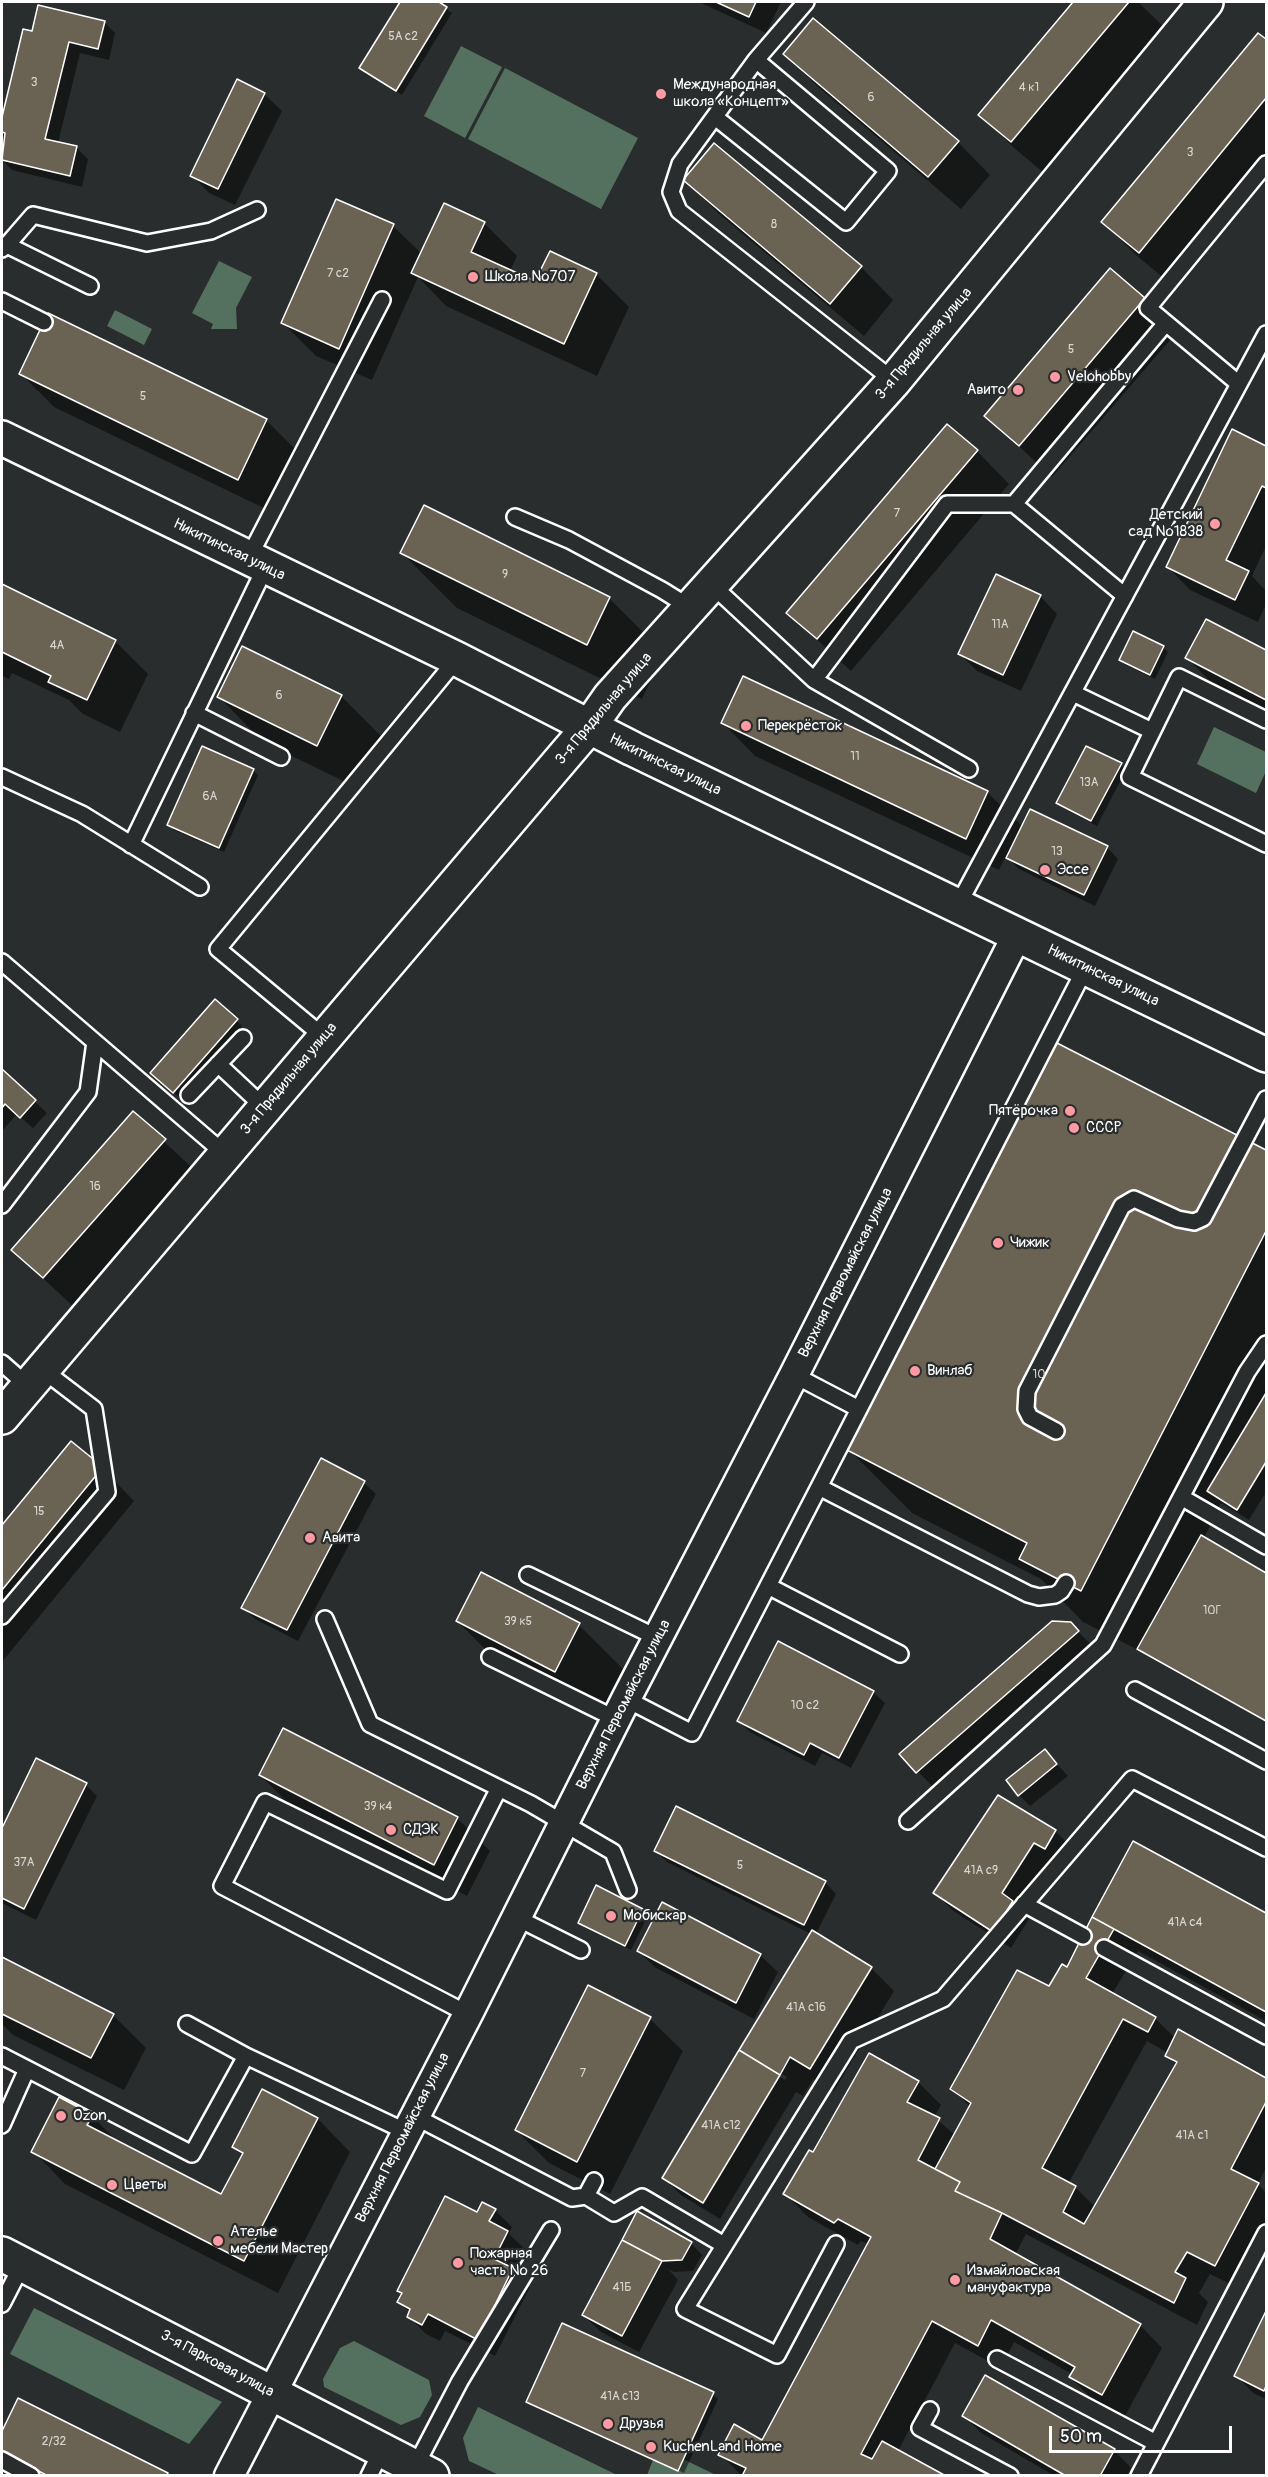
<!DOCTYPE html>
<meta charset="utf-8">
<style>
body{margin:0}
#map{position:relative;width:1268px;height:2477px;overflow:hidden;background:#2a2d2e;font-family:Pangolin,sans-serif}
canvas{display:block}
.frame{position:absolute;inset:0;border:3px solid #fff;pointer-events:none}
.scale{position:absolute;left:1049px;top:2426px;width:183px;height:27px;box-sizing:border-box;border:3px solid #fff;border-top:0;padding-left:8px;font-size:18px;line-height:21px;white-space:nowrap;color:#fff;-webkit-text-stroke:4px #2a2d2e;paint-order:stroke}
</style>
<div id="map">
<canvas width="1268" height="2477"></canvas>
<div class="frame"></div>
<div class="scale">50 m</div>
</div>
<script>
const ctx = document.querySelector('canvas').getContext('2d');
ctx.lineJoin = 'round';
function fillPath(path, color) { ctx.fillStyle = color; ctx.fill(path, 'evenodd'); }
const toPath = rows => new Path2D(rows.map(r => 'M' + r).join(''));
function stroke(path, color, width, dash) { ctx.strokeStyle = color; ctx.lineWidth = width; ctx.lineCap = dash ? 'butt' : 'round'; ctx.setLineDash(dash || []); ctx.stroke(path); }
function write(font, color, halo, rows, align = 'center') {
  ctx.font = font + ' Pangolin,sans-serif'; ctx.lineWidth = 4.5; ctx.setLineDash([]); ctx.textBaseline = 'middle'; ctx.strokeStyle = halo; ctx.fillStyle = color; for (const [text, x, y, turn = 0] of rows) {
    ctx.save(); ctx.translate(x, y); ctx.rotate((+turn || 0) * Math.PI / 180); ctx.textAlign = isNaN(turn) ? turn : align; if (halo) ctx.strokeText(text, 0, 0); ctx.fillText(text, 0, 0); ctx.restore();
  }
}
fillPath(toPath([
 [461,46,502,67,465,138,424,116],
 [505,68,638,138,601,209,468,139],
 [219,261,252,277,236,308,237,329,211,329,213,324,192,313],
 [115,310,152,329,144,345,107,326],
 [1214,727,1266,752,1266,771,1256,793,1197,764],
 [34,2308,222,2402,189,2444,10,2354],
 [354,2341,429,2380,432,2395,420,2417,401,2425,324,2387,323,2379,340,2348],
 [478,2407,617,2475,499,2475,469,2461,463,2438],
 [683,2459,716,2475,647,2475,653,2460,677,2471]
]), '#54705f');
fillPath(toPath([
 [401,2,436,2,452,13,402,95,361,67],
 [699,2,781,2,766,33],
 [1075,2,1138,2,1166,29,1045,174,1013,147,980,114],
 [104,22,115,33,109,60,80,53,58,143,77,148,88,159,82,187,12,170,2,160,6,137,2,133,2,123,24,31,33,33],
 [1259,35,1266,41,1266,171,1172,285,1136,255,1103,222],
 [785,54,958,142,990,175,961,209,817,86],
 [264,94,282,111,235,205,209,193,192,175],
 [685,180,861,267,893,300,864,336,718,213],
 [484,223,517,256,510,271,536,283,596,274,629,307,597,376,446,306,418,277,372,380,316,356,283,323,393,226,422,254],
 [1144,299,1177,332,1052,477,986,416],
 [49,315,267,421,299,453,272,512,54,407,21,374],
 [1233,431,1266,447,1266,546,1252,576,1266,591,1266,604,1258,622,1190,590,1168,567],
 [977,451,1009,484,851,671,788,613],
 [402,553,609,598,664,653,642,699,457,608],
 [2,586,115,641,148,674,120,732,83,714,69,700,12,673,9,679,2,676],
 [1040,596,1057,614,1021,691,977,671,960,654],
 [1206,621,1266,651,1266,715,1220,691,1187,658],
 [1163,647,1168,652,1155,679,1126,665,1121,660],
 [744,678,987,792,1023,827,1107,847,1118,859,1095,906,1019,869,1006,856,999,870,755,756,723,723],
 [341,696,386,741,362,790,263,742,219,697],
 [1121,765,1126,770,1097,826,1063,808,1058,803],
 [253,770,258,775,224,852,174,830,169,825],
 [216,1001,242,1026,179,1097,157,1078],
 [1057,1045,1266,1152,1266,1492,1249,1520,1221,1503,1204,1538,1266,1575,1266,1722,1142,1652,1083,1622,1041,1579,912,1513,849,1450],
 [2,1071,47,1113,33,1128,17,1114,2,1131],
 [133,1113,198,1173,77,1310,13,1250],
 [72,1444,102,1468,134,1501,2,1662,2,1527],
 [322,1460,364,1483,376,1494,298,1641,255,1619,243,1608],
 [457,1621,579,1625,634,1680,610,1726,512,1676],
 [1070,1623,1095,1649,935,1789,901,1754],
 [873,1692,885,1703,851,1768,822,1753,815,1766,750,1732,739,1721],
 [1045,1751,1068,1776,1030,1806,1019,1795],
 [37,1760,86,1785,97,1796,36,1920,2,1903,2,1831],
 [260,1775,457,1818,490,1851,467,1896,293,1808],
 [999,1797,1055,1831,1073,1848,1062,1865,1051,1859,1019,1909,1029,1919,1011,1948,952,1910,935,1893],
 [1134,1843,1266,1915,1266,2021,1138,1951,1112,1994,1155,2018,1175,2038,1179,2031,1266,2079,1266,2168,1258,2184,1266,2193,1266,2233,1238,2288,1210,2274,1199,2293,1208,2302,1197,2325,1026,2234,1015,2255,1140,2325,1162,2348,1125,2416,1093,2400,1070,2377,1072,2374,1014,2342,1001,2368,955,2343,898,2451,943,2476,742,2476,720,2454,762,2442,868,2244,861,2241,858,2245,808,2217,785,2194,813,2154,918,2082,941,2105,934,2117,955,2135,970,2107,952,2088,1067,1969],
 [1147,2041,1168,2053,1167,2056,1177,2066,1095,2207,1075,2187,1068,2184],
 [655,1850,825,1882,836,1894,816,1934,871,1968,894,1991,834,2091,813,2079,803,2096,796,2092,720,2219,681,2195,664,2178,811,1934,667,1862],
 [766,2064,787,2077,785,2080,766,2068],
 [597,1887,642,1910,648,1915,631,1950,585,1928,580,1922],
 [638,1951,760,1955,778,1972,754,2019,656,1968],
 [2,1959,113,2015,146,2048,124,2090,13,2035,2,2024],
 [650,2019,683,2051,610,2194,549,2163,516,2130],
 [263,2091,318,2119,350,2152,278,2293,65,2184,33,2151,92,2116,120,2144,222,2196,243,2156,234,2147],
 [2,2095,11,2104,2,2122],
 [495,2210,512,2227,509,2234,525,2249,514,2271,530,2287,495,2356,445,2331,440,2341,426,2334,408,2316,410,2313,399,2302,403,2294,399,2291,477,2214],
 [638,2213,691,2243,702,2255,693,2271,674,2272,668,2269,678,2280,639,2352,601,2332,583,2315],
 [1266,2314,1266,2399,1253,2393,1236,2375],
 [713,2394,718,2399,684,2473,532,2403,532,2405,528,2401],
 [18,2400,167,2474,169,2476,22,2476,2,2455,2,2434],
 [964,2416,1114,2450,1131,2468,1126,2476,1055,2476,981,2433]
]), '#0007');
const building = toPath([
 [400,2,439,2,447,7,396,91,359,68,400,2],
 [716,2,756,2,749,17,716,2],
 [1073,2,1129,2,1011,142,978,115,1073,2],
 [38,5,105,21,98,49,69,42,45,139,77,146,70,176,2,160,5,133,2,132,2,117,23,29,32,31,38,5],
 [813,18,959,141,928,177,783,54,813,18],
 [1258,33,1266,39,1266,98,1139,253,1101,222,1258,33],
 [237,79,265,93,218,189,190,176,237,79],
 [714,143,862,266,830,304,683,180,714,143],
 [336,199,394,224,339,349,281,323,336,199],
 [444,203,485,222,471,252,535,281,550,251,597,273,564,344,411,273,444,203],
 [1110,268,1145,298,1019,446,984,416,1110,268],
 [48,313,267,419,238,480,19,374,48,313],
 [947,424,978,450,817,639,786,613,947,424],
 [1232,429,1266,446,1266,488,1262,486,1226,560,1249,571,1235,600,1166,567,1232,429],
 [424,505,610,597,587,645,400,553,424,505],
 [996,574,1041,595,1003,675,958,654,996,574],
 [2,584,116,640,87,700,48,682,51,676,2,652,2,584],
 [1206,619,1266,650,1266,700,1185,658,1206,619],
 [1133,631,1164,646,1150,675,1119,660,1133,631],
 [242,646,342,695,317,746,217,697,242,646],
 [743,676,988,791,966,839,721,723,743,676],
 [202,746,254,769,219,848,167,825,202,746],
 [1086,746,1122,763,1091,821,1056,803,1086,746],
 [1030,809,1108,846,1084,895,1006,858,1030,809],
 [215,999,238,1019,173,1093,150,1073,215,999],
 [1057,1043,1266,1150,1266,1231,1081,1591,1019,1559,1027,1543,847,1450,1057,1043],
 [2,1069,36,1100,20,1118,5,1104,2,1108,2,1069],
 [133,1111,166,1139,43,1278,11,1250,133,1111],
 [1266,1393,1266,1462,1237,1510,1207,1491,1266,1393],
 [71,1441,103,1467,2,1590,2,1525,71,1441],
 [321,1458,365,1481,287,1630,241,1608,321,1458],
 [1201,1535,1266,1573,1266,1721,1137,1649,1201,1535],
 [481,1572,580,1623,555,1672,456,1621,481,1572],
 [1052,1621,1071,1622,1079,1631,916,1773,899,1754,1052,1621],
 [778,1641,874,1691,839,1758,810,1743,804,1755,737,1721,778,1641],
 [283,1728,458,1817,434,1865,259,1775,283,1728],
 [1045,1749,1057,1764,1018,1796,1006,1780,1045,1749],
 [36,1758,87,1783,24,1909,2,1898,2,1828,36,1758],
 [998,1795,1056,1830,1045,1849,1034,1843,1002,1893,1013,1901,993,1932,933,1893,998,1795],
 [676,1806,826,1881,804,1925,654,1851,676,1806],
 [1133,1841,1266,1913,1266,2012,1092,1917,1133,1841],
 [596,1885,643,1909,625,1946,578,1923,596,1885],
 [662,1902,761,1954,736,2003,637,1951,662,1902],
 [1092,1917,1114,1929,1086,1978,1156,2017,1148,2032,1123,2019,1042,2168,1076,2186,1063,2212,1084,2224,1177,2062,1165,2056,1178,2029,1266,2078,1266,2102,1231,2169,1259,2183,1215,2266,1187,2252,1175,2272,1186,2278,1174,2303,1002,2213,955,2191,960,2182,935,2169,971,2103,950,2089,1017,1970,1049,1986,1062,1964,1067,1967,1092,1917],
 [812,1930,872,1967,810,2069,790,2057,780,2075,739,2050,812,1930],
 [2,1957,114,2014,91,2058,2,2014,2,1957],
 [588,1985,651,2017,577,2162,515,2130,588,1985],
 [739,2050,780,2075,703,2203,662,2178,739,2050],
 [869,2053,919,2081,907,2102,940,2118,918,2160,960,2182,955,2191,1002,2213,990,2239,1141,2324,1102,2395,1069,2377,1075,2367,991,2320,978,2346,932,2321,861,2454,872,2459,882,2441,946,2476,742,2476,746,2468,718,2455,734,2424,762,2440,871,2237,838,2219,834,2223,783,2194,809,2150,813,2152,869,2053],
 [262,2089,318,2118,244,2261,31,2152,59,2097,93,2115,87,2125,221,2194,243,2153,232,2147,262,2089],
 [445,2196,477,2212,482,2202,496,2209,489,2221,508,2231,494,2259,513,2268,478,2340,428,2314,422,2325,407,2317,410,2309,397,2302,402,2293,397,2291,445,2196],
 [637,2211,692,2242,682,2260,662,2261,622,2240,637,2211],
 [622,2240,662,2261,622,2336,582,2315,622,2240],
 [1266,2311,1266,2386,1264,2391,1234,2376,1266,2311],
 [562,2323,714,2392,678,2471,526,2402,562,2323],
 [985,2375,1115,2449,1100,2476,1066,2476,962,2416,985,2375],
 [18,2398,168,2473,167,2476,48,2476,2,2452,2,2431,18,2398]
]);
fillPath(building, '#6a6353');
stroke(building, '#fff', 1.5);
const lane = toPath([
 [806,2,756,60,680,164,671,192,679,211,894,381],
 [715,117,846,222,888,171,756,60],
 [7,245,33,215,147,243,211,231,257,210],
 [2,249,7,245,90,286],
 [2,301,44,322],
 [1239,384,1148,308,1266,164],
 [1014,504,1125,596],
 [515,517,569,540,662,590,691,608],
 [248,559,382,300],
 [712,585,814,680],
 [1073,693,1152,731],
 [194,713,281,757],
 [1266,720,1179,677,1130,777,1266,844],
 [969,769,814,680,947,504,1014,504,1166,323],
 [2,777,82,814,200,887],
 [131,845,265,568],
 [958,905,1266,334],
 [2,962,225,1154],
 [325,1038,218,949,457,659],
 [218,1064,265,1108],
 [189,1095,243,1038],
 [2,1205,88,1092,95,1042],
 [2,1363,28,1386],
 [794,1375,859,1409],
 [1056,1431,1030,1417,1026,1409,1027,1391,1122,1206,1134,1199,1178,1219,1194,1222,1203,1218,1266,1099],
 [1181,1497,1266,1546],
 [528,1575,658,1638],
 [1066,1583,1061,1591,1055,1595,1039,1597,1028,1594,819,1487,1086,967],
 [768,1586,900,1654],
 [2,1616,107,1492,94,1409,43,1370],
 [325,1619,370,1724,531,1804,613,1852,628,1890],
 [490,1657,616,1719],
 [1135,1690,1266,1761],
 [626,1699,692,1733,819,1487],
 [908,1821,1103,1645,1247,1372,1266,1344],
 [1024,1904,1083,1936],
 [517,1918,581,1950],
 [1104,1948,1266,2036],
 [468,2014,222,1886,265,1802,447,1891,499,1788],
 [187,2024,246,2056],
 [2,2056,192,2154,246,2056,407,2132],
 [414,2116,572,2198,586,2196,594,2181],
 [2,2125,27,2069],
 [586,2196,614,2213,642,2197,724,2245],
 [836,2244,777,2355,685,2309,851,2041,943,1999,1132,1779,1266,1848],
 [2,2304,22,2265],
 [997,2359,1156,2443],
 [930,2410,920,2428,1010,2476],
 [2,2460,31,2476],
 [415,2467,460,2381,551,2230],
 [369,2476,382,2450],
 [1139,2476,1266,2233]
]);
const street = toPath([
 [229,2476,468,2014,626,1699,794,1375,1017,935]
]);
const secondary = toPath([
 [2,438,457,659,633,749,1266,1055],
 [2,1417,565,755,589,727,610,697,894,381,1206,2],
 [2,2254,432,2476]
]);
stroke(lane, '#fff', 20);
stroke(street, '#fff', 33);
stroke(secondary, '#fff', 38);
stroke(lane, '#2a2d2e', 15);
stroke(street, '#2a2d2e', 28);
stroke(secondary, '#2a2d2e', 33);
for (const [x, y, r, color] of [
 [661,94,6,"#ff9aa2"],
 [473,277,6,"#ff9aa2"],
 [1055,377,6,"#ff9aa2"],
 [1018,390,6,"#ff9aa2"],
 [1215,524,6,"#ff9aa2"],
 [746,726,6,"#ff9aa2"],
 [1045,870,6,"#ff9aa2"],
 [1070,1111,6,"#ff9aa2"],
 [1074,1128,6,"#ff9aa2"],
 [998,1243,6,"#ff9aa2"],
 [915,1371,6,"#ff9aa2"],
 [310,1538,6,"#ff9aa2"],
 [391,1830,6,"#ff9aa2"],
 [611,1916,6,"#ff9aa2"],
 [61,2116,6,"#ff9aa2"],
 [112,2185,6,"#ff9aa2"],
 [218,2241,6,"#ff9aa2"],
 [458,2263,6,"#ff9aa2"],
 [955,2280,6,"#ff9aa2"],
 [608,2424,6,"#ff9aa2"],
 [651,2447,6,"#ff9aa2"]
]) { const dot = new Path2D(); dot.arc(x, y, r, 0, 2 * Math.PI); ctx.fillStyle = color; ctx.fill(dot); stroke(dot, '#2a2d2e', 2); }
write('12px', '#dad8d4', null, [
 ["5А с2",403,37],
 ["3",34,83],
 ["4 к1",1029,88],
 ["6",871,98],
 ["3",1190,153],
 ["8",774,225],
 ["7 с2",338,274],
 ["5",1071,350],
 ["5",143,397],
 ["7",897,514],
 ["9",505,575],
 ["11А",1000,625],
 ["4А",57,646],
 ["6",279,696],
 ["11",855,757],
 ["13А",1089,783],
 ["6А",210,797],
 ["13",1057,852],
 ["16",95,1187],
 ["10",1039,1375],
 ["15",39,1512],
 ["10Г",1212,1611],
 ["39 к5",518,1622],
 ["10 с2",805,1706],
 ["39 к4",378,1807],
 ["37А",24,1863],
 ["5",740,1866],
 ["41А с9",981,1871],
 ["41А с4",1185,1923],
 ["41А с16",806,2008],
 ["7",583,2074],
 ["41А с12",721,2126],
 ["41А с1",1192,2136],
 ["41Б",622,2288],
 ["41А с13",620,2397],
 ["2/32",54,2442]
]);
write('15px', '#fff', '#2a2d2e', [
 ["Международная",673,85],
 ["школа «Концепт»",673,102],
 ["Школа №707",485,277],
 ["Velohobby",1067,377],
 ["Авито",1006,390,"right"],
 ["Детский",1203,515,"right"],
 ["сад №1838",1203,532,"right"],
 ["Перекрёсток",758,726],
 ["Эссе",1057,870],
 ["Пятёрочка",1058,1111,"right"],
 ["СССР",1086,1128],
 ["Чижик",1010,1243],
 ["Винлаб",927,1371],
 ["Авита",322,1538],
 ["СДЭК",403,1830],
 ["Мобискар",623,1916],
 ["Ozon",73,2116],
 ["Цветы",124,2185],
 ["Ателье",230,2232],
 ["мебели Мастер",230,2249],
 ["Пожарная",470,2254],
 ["часть № 26",470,2271],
 ["Измайловская",967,2271],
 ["мануфактура",967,2288],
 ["Друзья",620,2424],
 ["KuchenLand Home",663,2447]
], 'left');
write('15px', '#fff', '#2a2d2e', [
 ["3-я Прядильная улица",924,344,-50],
 ["Никитинская улица",229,550,26],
 ["3-я Прядильная улица",604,709,-50],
 ["Никитинская улица",665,765,26],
 ["Никитинская улица",1103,976,26],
 ["3-я Прядильная улица",289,1079,-50],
 ["Верхняя Первомайская улица",846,1273,-63],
 ["Верхняя Первомайская улица",624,1705,-63],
 ["Верхняя Первомайская улица",403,2138,-63],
 ["3-я Парковая улица",217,2364,28]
]);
</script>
